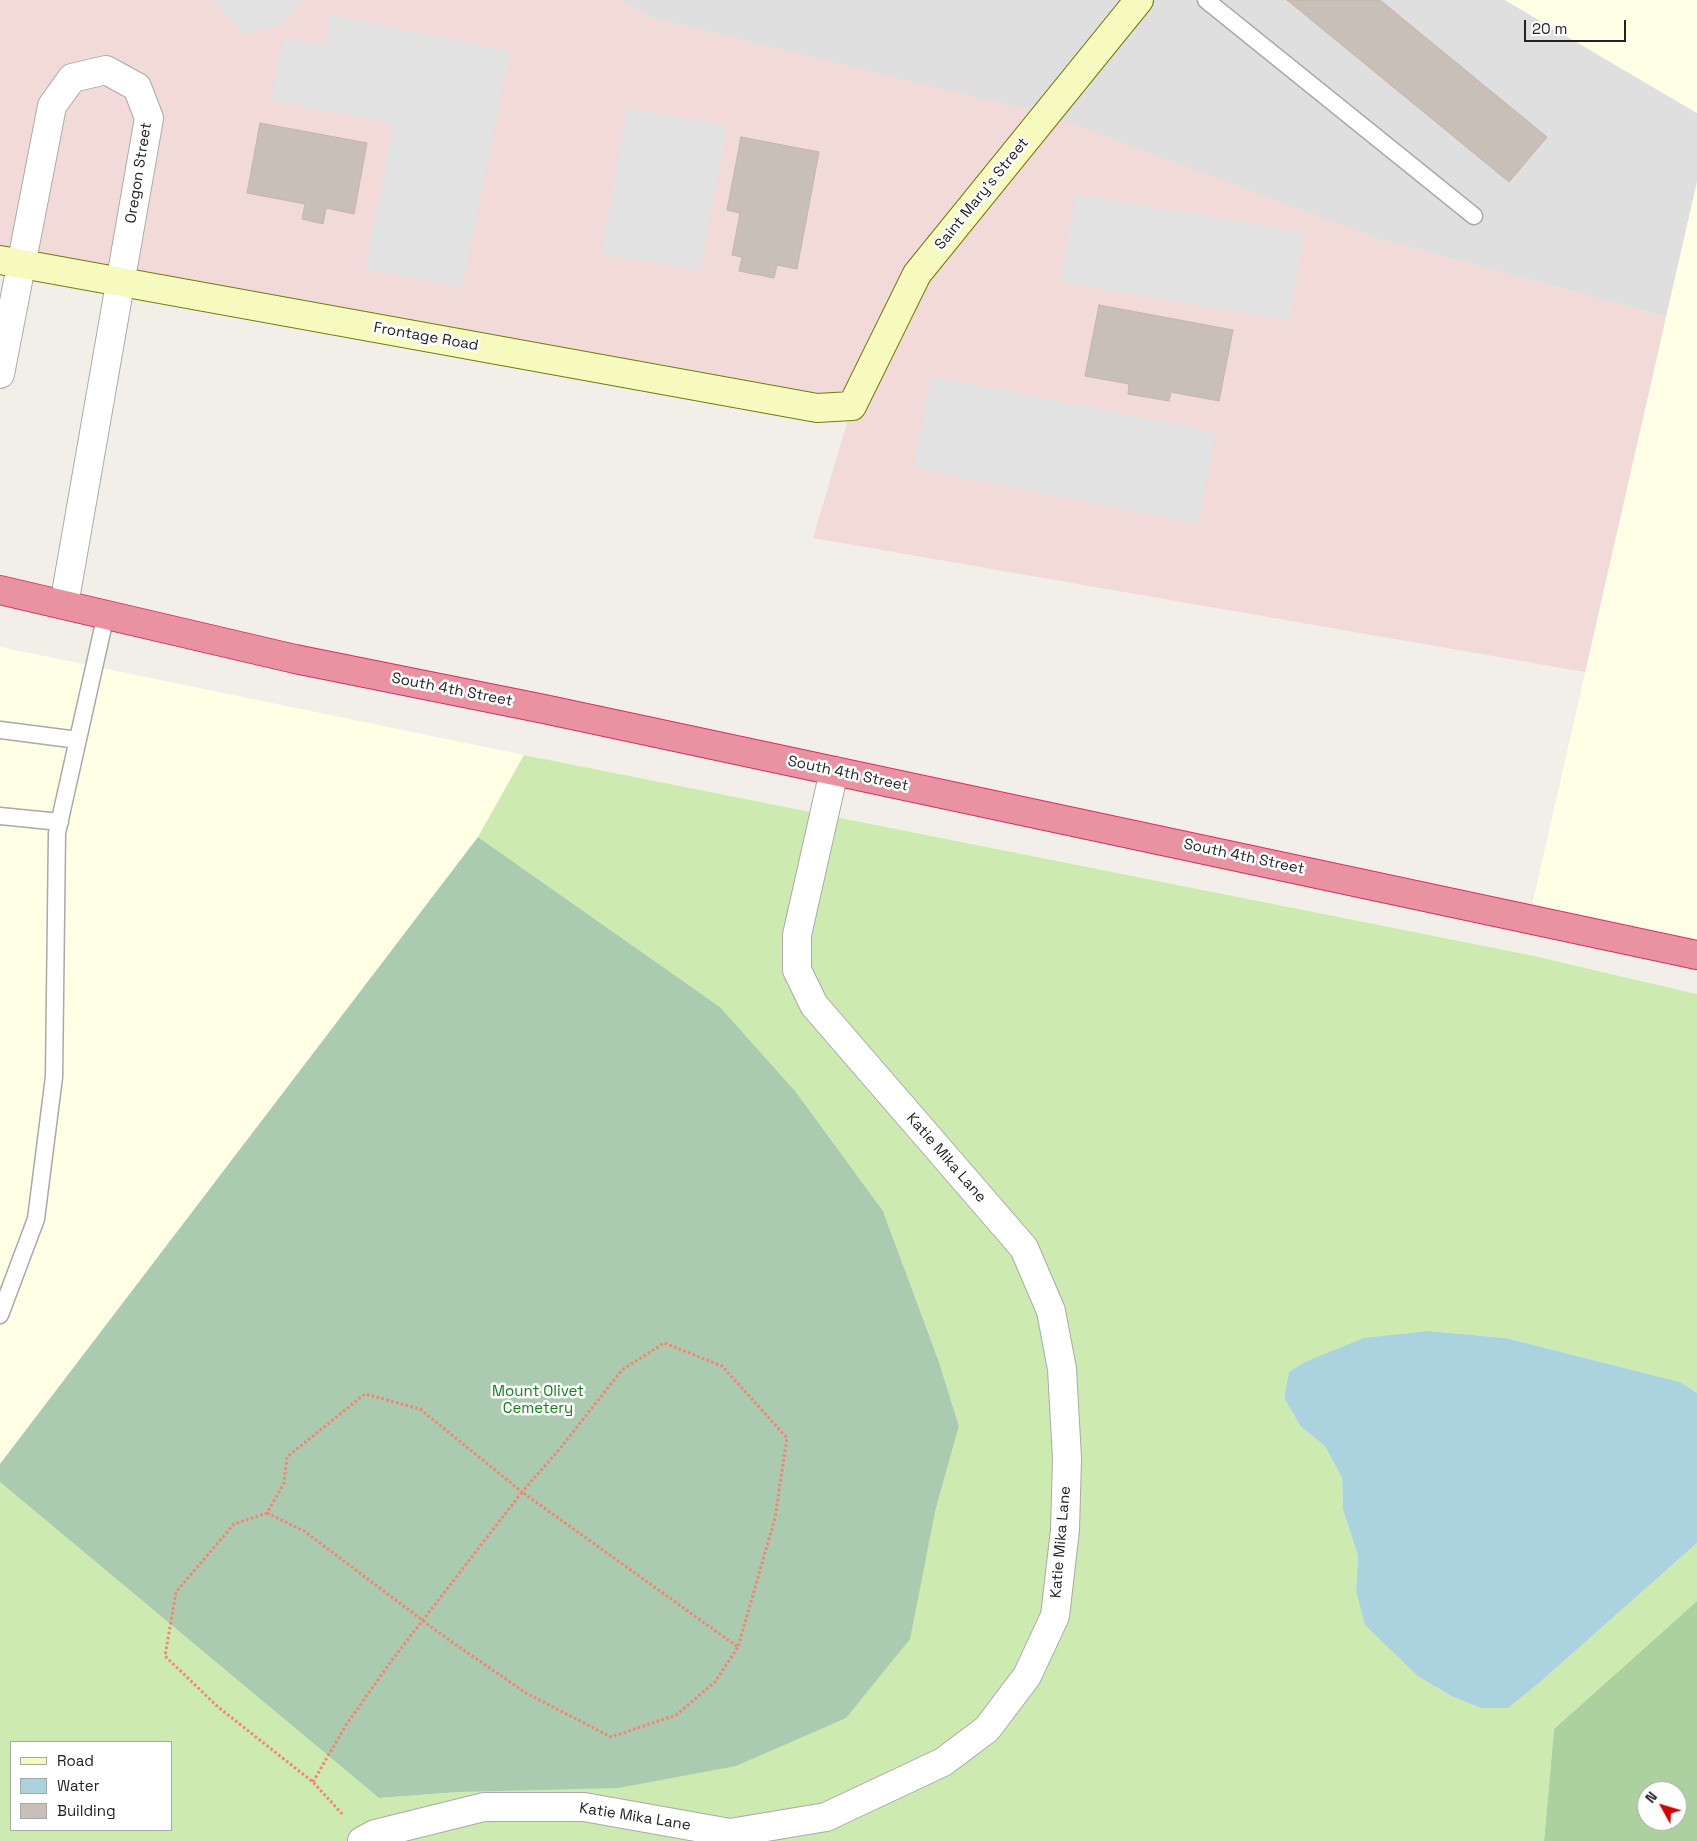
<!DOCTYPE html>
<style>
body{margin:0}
#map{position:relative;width:1697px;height:1841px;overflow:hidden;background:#f2efe9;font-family:"Space Grotesk",sans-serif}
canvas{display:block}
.legend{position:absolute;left:10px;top:1741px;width:162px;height:90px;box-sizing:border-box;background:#fff;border:1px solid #a7a7a7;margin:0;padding:6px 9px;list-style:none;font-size:15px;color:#222}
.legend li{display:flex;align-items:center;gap:10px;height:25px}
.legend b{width:25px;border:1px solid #a7a7a7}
.north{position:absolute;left:1637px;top:1781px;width:50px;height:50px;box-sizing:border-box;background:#fff;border:1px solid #a7a7a7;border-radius:50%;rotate:309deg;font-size:14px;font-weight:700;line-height:20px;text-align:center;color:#222}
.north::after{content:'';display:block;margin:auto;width:18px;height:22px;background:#d40000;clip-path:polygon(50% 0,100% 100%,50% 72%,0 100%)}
.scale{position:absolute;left:1524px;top:20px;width:102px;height:22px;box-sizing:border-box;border:2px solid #222;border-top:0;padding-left:6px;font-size:15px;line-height:18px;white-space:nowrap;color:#222;-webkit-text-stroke:4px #fff;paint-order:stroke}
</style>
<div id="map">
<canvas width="1697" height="1841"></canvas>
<ul class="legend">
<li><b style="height:6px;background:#f7fabf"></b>Road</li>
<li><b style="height:14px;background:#aad3df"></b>Water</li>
<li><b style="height:14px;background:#c7bfb8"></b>Building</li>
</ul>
<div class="north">N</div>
<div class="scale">20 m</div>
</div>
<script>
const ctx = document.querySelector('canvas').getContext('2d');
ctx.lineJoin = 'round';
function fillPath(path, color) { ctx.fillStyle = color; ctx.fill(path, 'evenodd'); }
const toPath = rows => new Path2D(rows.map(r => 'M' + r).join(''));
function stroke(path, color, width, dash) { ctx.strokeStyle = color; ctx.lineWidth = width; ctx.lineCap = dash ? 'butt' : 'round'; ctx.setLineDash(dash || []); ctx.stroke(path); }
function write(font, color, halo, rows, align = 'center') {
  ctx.font = font + ' "Space Grotesk",sans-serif'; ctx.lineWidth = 5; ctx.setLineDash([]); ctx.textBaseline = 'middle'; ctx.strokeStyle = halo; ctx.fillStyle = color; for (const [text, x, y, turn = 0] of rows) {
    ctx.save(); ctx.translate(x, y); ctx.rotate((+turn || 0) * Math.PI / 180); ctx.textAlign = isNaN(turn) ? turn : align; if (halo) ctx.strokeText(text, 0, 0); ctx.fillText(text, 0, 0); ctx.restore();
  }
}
fillPath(toPath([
 [620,0,1505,0,1697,113,1697,182,1666,317,1382,240,648,17]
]), '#e0dfdf');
fillPath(toPath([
 [0,0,620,0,648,17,1046,114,1382,240,1666,317,1585,672,813,538,852,406,0,260]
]), '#f2dad9');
fillPath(toPath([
 [1505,0,1697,0,1697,113],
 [1697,182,1697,955,1529,919],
 [0,647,524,755,1530,955,1697,994,1697,1841,0,1841,0,1482,379,1798,478,838,0,1464],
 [11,1742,171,1742,171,1830,11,1830],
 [1647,1791,1677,1791,1677,1821,1647,1821]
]), '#ffffe5');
fillPath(toPath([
 [524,755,1530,955,1697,994,1697,1393,1680,1382,1506,1338,1429,1331,1289,1372,1284,1398,1301,1427,1325,1446,1342,1478,1343,1510,1358,1556,1356,1590,1419,1677,1453,1697,1481,1708,1508,1708,1538,1684,1697,1543,1697,1601,1554,1729,1544,1841,0,1841,0,1482,379,1798,459,1792,935,1512,959,1426,939,1362,883,1211,796,1092,720,1007,478,837],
 [11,1742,171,1742,171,1830,11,1830]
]), '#cdebb0');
fillPath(toPath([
 [1697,1601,1697,1841,1544,1841,1554,1729],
 [1647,1791,1677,1791,1677,1821,1647,1821]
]), '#add19e');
fillPath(toPath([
 [478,837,720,1007,796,1092,883,1211,939,1362,959,1426,935,1512,910,1639,846,1718,736,1766,618,1788,459,1792,379,1798,0,1482,0,1464]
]), '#aacbaf');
fillPath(toPath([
 [212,0,299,0,303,3,280,26,245,34],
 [330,15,510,51,462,288,365,269,394,124,271,100,284,37,324,45],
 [627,108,727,126,700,271,601,254],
 [1076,194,1304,233,1289,321,1061,282],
 [931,376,1216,432,1198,524,913,468]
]), '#e2e2e2');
fillPath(toPath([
 [1429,1331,1506,1338,1680,1382,1697,1393,1697,1543,1538,1684,1508,1708,1481,1708,1453,1697,1419,1677,1365,1625,1356,1590,1358,1556,1343,1510,1342,1478,1325,1446,1301,1427,1284,1398,1289,1372,1305,1362,1364,1338]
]), '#aad3df');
const building = toPath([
 [1287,0,1380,0,1547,137,1509,182,1287,0],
 [260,123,367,143,354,214,326,208,323,224,302,219,305,204,247,193,260,123],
 [741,137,819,152,797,269,777,265,774,278,739,271,742,257,732,255,740,213,727,210,741,137],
 [1099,305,1233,330,1219,401,1171,392,1169,401,1128,394,1129,384,1085,376,1099,305]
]);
fillPath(building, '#c7bfb8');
stroke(building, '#c4b6ab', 1);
const lane = toPath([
 [1206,0,1474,216],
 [0,730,78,740],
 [0,816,60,822],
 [0,1315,36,1219,54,1077,57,833,106,614]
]);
const street = toPath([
 [0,374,52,106,72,78,106,70,137,87,149,118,64,605],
 [362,1841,375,1834,484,1807,584,1807,730,1833,826,1817,943,1762,987,1729,1027,1676,1055,1616,1065,1530,1067,1458,1062,1369,1051,1311,1024,1248,814,1005,797,970,797,935,834,771]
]);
const secondary = toPath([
 [0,260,817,408,852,406,917,274,1139,0]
]);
const highway = toPath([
 [0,590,295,659,544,709,1697,955]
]);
stroke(lane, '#a9a9a9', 19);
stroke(street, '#a9a9a9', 30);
stroke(secondary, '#707d05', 30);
stroke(highway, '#dc2a67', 30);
stroke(toPath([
 [267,1513,304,1531,442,1635,526,1693,611,1737,676,1715,715,1682,738,1647],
 [313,1782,346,1725,392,1660,522,1492,738,1647,775,1518,787,1438,722,1366,664,1343,622,1370,558,1451,522,1492,420,1409,365,1394,287,1457,284,1483,267,1513,234,1524,176,1592,165,1656,218,1707,313,1782,344,1816]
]), '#fa8072', 3, [2.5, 2.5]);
stroke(lane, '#fff', 16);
stroke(street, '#fff', 28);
stroke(secondary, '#f7fabf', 28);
stroke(highway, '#e892a2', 28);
write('15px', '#222', '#fff', [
 ["Oregon Street",139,173,-81],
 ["Saint Mary's Street",982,194,-51],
 ["Frontage Road",426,337,10],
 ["South 4th Street",452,690,11],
 ["South 4th Street",848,774,12],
 ["South 4th Street",1244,857,12],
 ["Katie Mika Lane",946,1158,49],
 ["Katie Mika Lane",1061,1542,-85],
 ["Katie Mika Lane",635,1817,9]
]);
write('15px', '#0c8416', '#fff', [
 ["Mount Olivet",538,1392],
 ["Cemetery",538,1409]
]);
</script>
